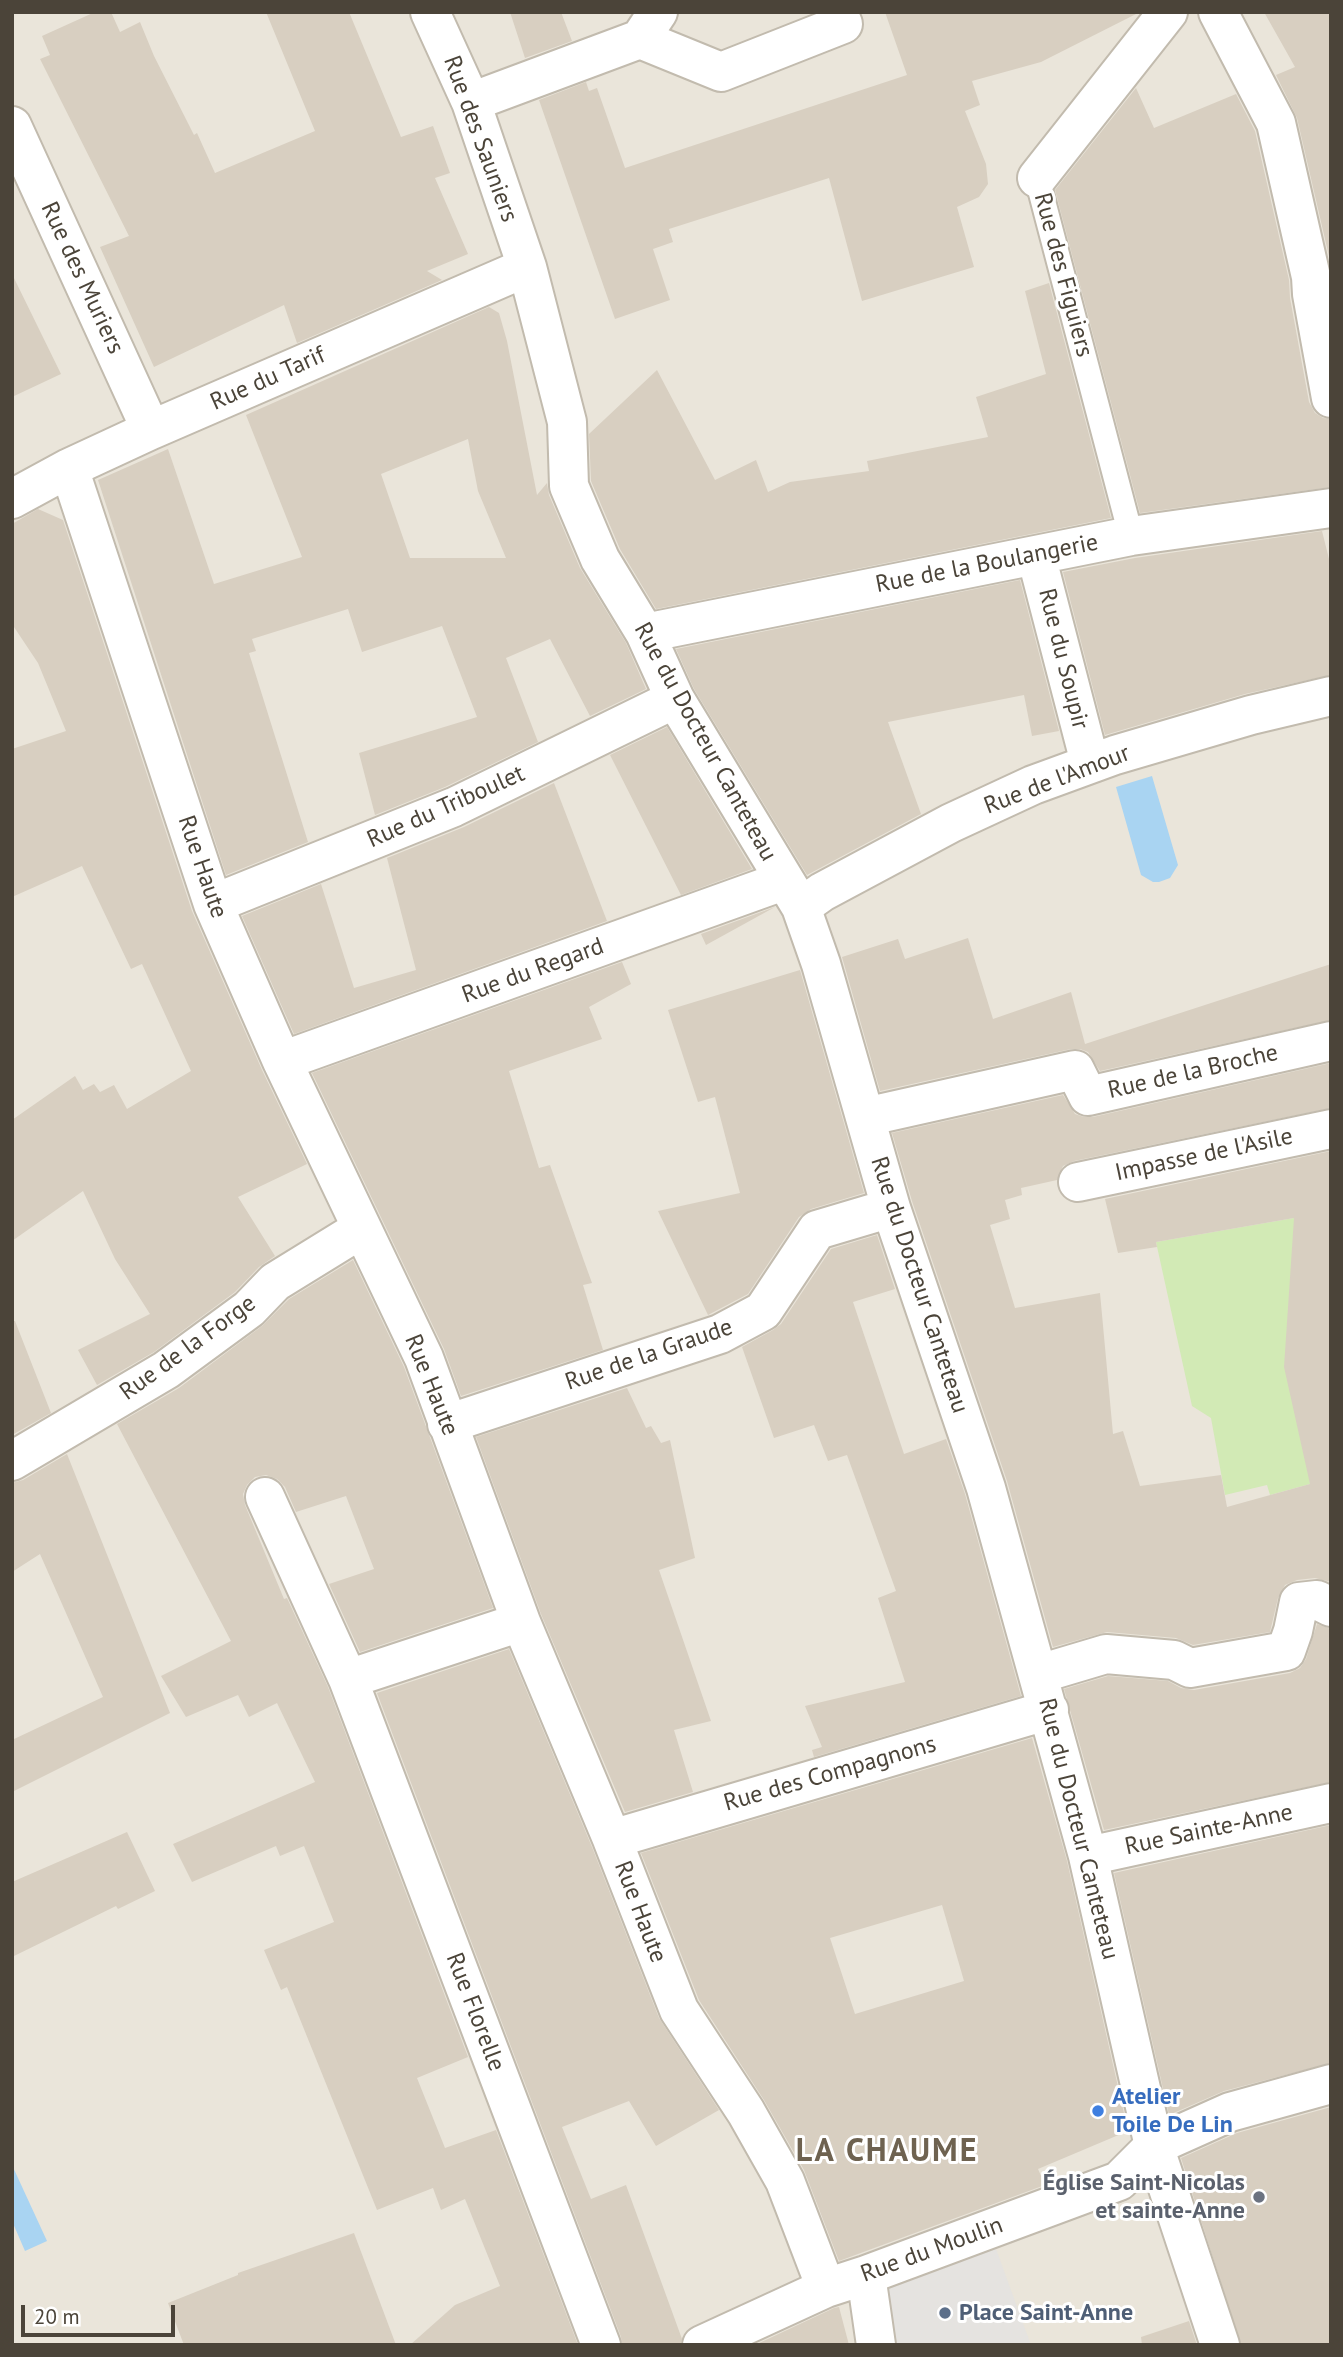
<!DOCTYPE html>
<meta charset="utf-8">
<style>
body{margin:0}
#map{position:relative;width:1343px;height:2357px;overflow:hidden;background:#f6f3ec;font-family:"PT Sans",sans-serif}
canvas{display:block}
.frame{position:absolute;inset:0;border:14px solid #4b4439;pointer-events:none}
.scale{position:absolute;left:21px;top:2305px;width:154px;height:32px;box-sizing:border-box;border:4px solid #4b4439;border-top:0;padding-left:9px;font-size:21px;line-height:24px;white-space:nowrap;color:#4b4439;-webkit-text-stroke:5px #fff;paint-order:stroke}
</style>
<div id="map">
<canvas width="1343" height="2357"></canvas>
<div class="frame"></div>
<div class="scale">20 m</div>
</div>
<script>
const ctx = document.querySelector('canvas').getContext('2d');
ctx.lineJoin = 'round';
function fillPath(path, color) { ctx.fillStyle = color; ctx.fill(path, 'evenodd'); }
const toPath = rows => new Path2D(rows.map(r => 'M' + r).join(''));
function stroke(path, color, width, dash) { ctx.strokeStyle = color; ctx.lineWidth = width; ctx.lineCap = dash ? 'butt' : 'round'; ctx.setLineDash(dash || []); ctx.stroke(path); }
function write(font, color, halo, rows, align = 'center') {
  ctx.font = font + ' "PT Sans",sans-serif'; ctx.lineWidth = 6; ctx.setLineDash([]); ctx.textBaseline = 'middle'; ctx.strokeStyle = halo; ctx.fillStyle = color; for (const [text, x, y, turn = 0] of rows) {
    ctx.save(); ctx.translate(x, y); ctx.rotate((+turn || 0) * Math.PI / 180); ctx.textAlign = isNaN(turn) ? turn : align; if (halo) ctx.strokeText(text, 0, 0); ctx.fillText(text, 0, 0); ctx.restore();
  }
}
fillPath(toPath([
 [12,12,1331,12,1331,2345,12,2345]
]), '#eae5da');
fillPath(toPath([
 [1294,1218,1310,1484,1270,1495,1267,1485,1225,1495,1211,1418,1192,1406,1156,1242]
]), '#d2eab5');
fillPath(toPath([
 [991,2235,1031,2345,876,2345,867,2281]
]), '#e5e3e0');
fillPath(toPath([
 [1152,776,1178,865,1170,878,1159,882,1153,882,1141,875,1116,787],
 [12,2165,47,2241,25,2251,12,2221]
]), '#a9d4f2');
fillPath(toPath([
 [95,12,111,12,120,32,140,22,154,56,194,135,197,133,215,173,315,131,266,12,349,12,401,137,433,126,450,173,435,178,468,254,427,271,442,280,297,343,284,305,154,367,100,247,129,236,40,59,50,55,42,36],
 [510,12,561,12,572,41,525,58],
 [885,12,1140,12,1041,62,972,81,980,105,965,111,986,164,988,184,979,197,957,207,974,267,862,301,829,178,669,229,673,242,653,249,670,300,615,319,539,100,586,82,589,91,597,88,625,168,907,75],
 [1264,12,1331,12,1331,265,1297,118,1276,75,1295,67],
 [1136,88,1154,128,1236,94,1255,131,1289,280,1290,298,1309,402,1315,413,1323,418,1331,419,1331,487,1140,513,1055,190],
 [12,274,61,374,12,397],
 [1049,283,1111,518,656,609,620,549,591,481,589,434,657,370,715,480,756,460,768,492,790,482,869,471,867,461,988,437,976,397,1046,374,1025,291],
 [489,307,499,313,507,341,537,495,547,483,549,495,580,568,626,643,646,689,590,716,550,639,506,658,538,742,445,787,375,815,359,753,477,717,442,626,362,652,348,609,252,639,256,651,249,653,308,842,226,875,98,480,168,449,214,584,302,557,246,415],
 [468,439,478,491,506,558,410,558,381,474],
 [38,509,63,520,192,911,262,1070,307,1164,238,1197,275,1256,259,1267,235,1292,154,1352,97,1385,78,1350,150,1314,115,1259,83,1191,12,1241,12,1120,75,1076,83,1090,94,1084,100,1092,114,1085,127,1109,191,1071,142,964,131,969,82,866,12,897,12,749,66,731,38,663,12,624,12,524],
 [1322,531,1331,567,1331,675,1245,694,1105,735,1063,572,1135,558],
 [1020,580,1059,731,1032,736,1024,695,888,722,921,814,807,875,694,689,676,649],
 [667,727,752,869,681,895,610,755],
 [554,783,607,921,294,1034,242,916,321,884,354,988,416,970,387,858,464,827],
 [775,907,706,945,701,934],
 [968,938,993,1019,1071,992,1085,1044,1331,964,1331,1020,1100,1071,1088,1052,1080,1049,1071,1049,880,1091,842,957,898,939,905,959],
 [622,962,631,984,589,1007,602,1039,509,1071,539,1168,550,1165,584,1261,592,1283,583,1285,603,1350,461,1396,444,1349,312,1073],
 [800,970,864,1193,811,1209,799,1217,748,1294,708,1315,658,1211,740,1193,715,1097,698,1102,668,1010],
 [1331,1063,1331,1108,1074,1161,1063,1166,1057,1180,1021,1188,1022,1195,1005,1200,1010,1219,990,1225,1015,1308,1100,1293,1113,1434,1123,1431,1140,1486,1221,1475,1227,1507,1310,1484,1284,1367,1294,1218,1156,1242,1157,1247,1118,1253,1105,1199,1331,1151,1331,1582,1315,1578,1297,1580,1285,1585,1278,1598,1270,1632,1193,1645,1176,1638,1107,1632,1053,1647,1007,1481,912,1201,892,1133,1063,1095,1075,1114,1084,1117,1093,1117],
 [877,1235,895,1289,853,1302,904,1454,946,1439,965,1494,1021,1696,814,1757,812,1750,822,1747,805,1706,905,1682,878,1598,896,1591,847,1455,828,1461,814,1425,774,1438,742,1347,773,1330,781,1324,831,1249],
 [353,1260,404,1367,493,1608,360,1652,329,1584,374,1569,346,1496,296,1512,285,1487,277,1479,266,1475,255,1477,247,1485,243,1494,245,1505,284,1599,287,1598,328,1687,468,2057,417,2078,445,2148,496,2130,578,2345,410,2345,455,2305,500,2286,465,2199,441,2210,433,2188,377,2210,287,1987,281,1990,264,1950,334,1922,304,1846,280,1856,276,1846,192,1882,173,1844,315,1782,277,1703,249,1717,238,1695,186,1717,161,1676,231,1641,117,1424,179,1388,262,1326,289,1299],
 [12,1321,15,1321,51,1413,12,1435],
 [627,1388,646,1428,651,1426,661,1443,670,1440,695,1558,659,1570,711,1721,674,1730,693,1792,625,1812,541,1614,476,1437],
 [67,1454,170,1713,12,1792,12,1740,103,1697,40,1554,12,1572,12,1483,23,1480],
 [1317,1624,1331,1629,1331,1782,1104,1830,1064,1689,1108,1676,1168,1681,1181,1688,1194,1690,1290,1673,1300,1668,1306,1659],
 [509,1649,592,1847,659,2018,719,2110,656,2146,629,2101,562,2127,591,2199,626,2185,682,2339,680,2345,622,2345,621,2337,377,1693],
 [1032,1738,1067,1861,1128,2131,1038,2169,1045,2185,839,2261,804,2170,764,2100,699,2000,641,1853],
 [942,1905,964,1981,855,2014,830,1938],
 [1331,1825,1331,2063,1224,2091,1169,2115,1114,1873],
 [127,1832,155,1891,118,1909,116,1906,12,1957,12,1882],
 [1331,2107,1331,2345,1241,2345,1181,2158,1237,2133],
 [354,2233,396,2345,184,2345,168,2303,238,2275,238,2273],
 [839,2307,849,2345,755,2345,834,2308],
 [1189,2321,1197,2345,1142,2345,1141,2337]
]), '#d8cfc1');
const lane = toPath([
 [1037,178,1131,536]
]);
const street = toPath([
 [430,12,471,102,527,267,567,422,569,486,600,559,645,633,675,699,801,907,821,964,891,1208,986,1488,1088,1856,1154,2146,1220,2345],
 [1218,12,1276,123,1311,277,1312,294,1331,398],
 [640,39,721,72,843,24,838,12],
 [471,102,640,39,658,12],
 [12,126,151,430],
 [1037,178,1168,12],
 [69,468,213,904,282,1061,424,1358,521,1622,612,1839,679,2010,746,2112,785,2181,826,2288],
 [12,499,69,468,151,430,527,267],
 [1036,555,1090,763],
 [645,633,1131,536,1331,508],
 [213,904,454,807,675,699],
 [801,907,822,892,951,823,1033,785,1115,755,1251,715,1331,696],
 [282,1061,783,881],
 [865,1117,1075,1070,1088,1096,1331,1041],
 [1078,1182,1331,1129],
 [447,1424,720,1334,763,1311,817,1230,891,1208],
 [12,1461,166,1370,249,1309,275,1282,361,1229],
 [265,1497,348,1679,601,2345],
 [1039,1674,1106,1654,1174,1660,1190,1668,1286,1651,1293,1631,1299,1602,1317,1600,1331,1607],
 [348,1679,521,1622],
 [612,1839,1049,1710],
 [1088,1856,1331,1803],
 [866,2275,876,2345],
 [702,2345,826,2288,866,2275,1119,2181,1154,2146,1230,2112,1331,2084]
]);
stroke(lane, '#c2bbae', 28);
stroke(street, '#c2bbae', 42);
stroke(lane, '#fff', 24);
stroke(street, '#fff', 38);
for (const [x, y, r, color] of [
 [1098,2111,7,"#3f7fe0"],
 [1259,2197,7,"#6b7280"],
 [945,2313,7,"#5c6f8a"]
]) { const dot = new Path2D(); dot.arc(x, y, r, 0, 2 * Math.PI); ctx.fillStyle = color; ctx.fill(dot); stroke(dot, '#fff', 2.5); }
write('24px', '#4b4439', '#fff', [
 ["Rue des Sauniers",480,139,70],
 ["Rue des Figuiers",1063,275,75],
 ["Rue des Muriers",82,278,65],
 ["Rue du Tarif",268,379,-24],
 ["Rue de la Boulangerie",987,564,-11],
 ["Rue du Soupir",1063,659,76],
 ["Rue du Docteur Canteteau",705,742,61],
 ["Rue de l'Amour",1057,780,-21],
 ["Rue du Triboulet",446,807,-24],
 ["Rue Haute",202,867,71],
 ["Rue du Regard",533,971,-20],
 ["Rue de la Broche",1193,1072,-13],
 ["Impasse de l'Asile",1204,1155,-12],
 ["Rue du Docteur Canteteau",919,1285,72],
 ["Rue de la Forge",188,1348,-36],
 ["Rue de la Graude",649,1355,-19],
 ["Rue Haute",431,1385,68],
 ["Rue des Compagnons",830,1774,-16],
 ["Rue du Docteur Canteteau",1078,1829,76],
 ["Rue Sainte-Anne",1209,1830,-12],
 ["Rue Haute",640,1912,69],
 ["Rue Florelle",475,2012,69],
 ["Rue du Moulin",932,2250,-20]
]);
write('bold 24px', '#366cbe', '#fff', [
 ["Atelier",1112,2097],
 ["Toile De Lin",1112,2125]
], 'left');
write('bold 24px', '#5b616d', '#fff', [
 ["Église Saint-Nicolas",1245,2183],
 ["et sainte-Anne",1245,2211]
], 'right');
write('bold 24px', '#4e5e75', '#fff', [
 ["Place Saint-Anne",959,2313]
], 'left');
ctx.letterSpacing = '2px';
write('bold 32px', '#6e6250', '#fff', [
 ["LA CHAUME",887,2152]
]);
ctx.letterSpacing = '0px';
</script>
